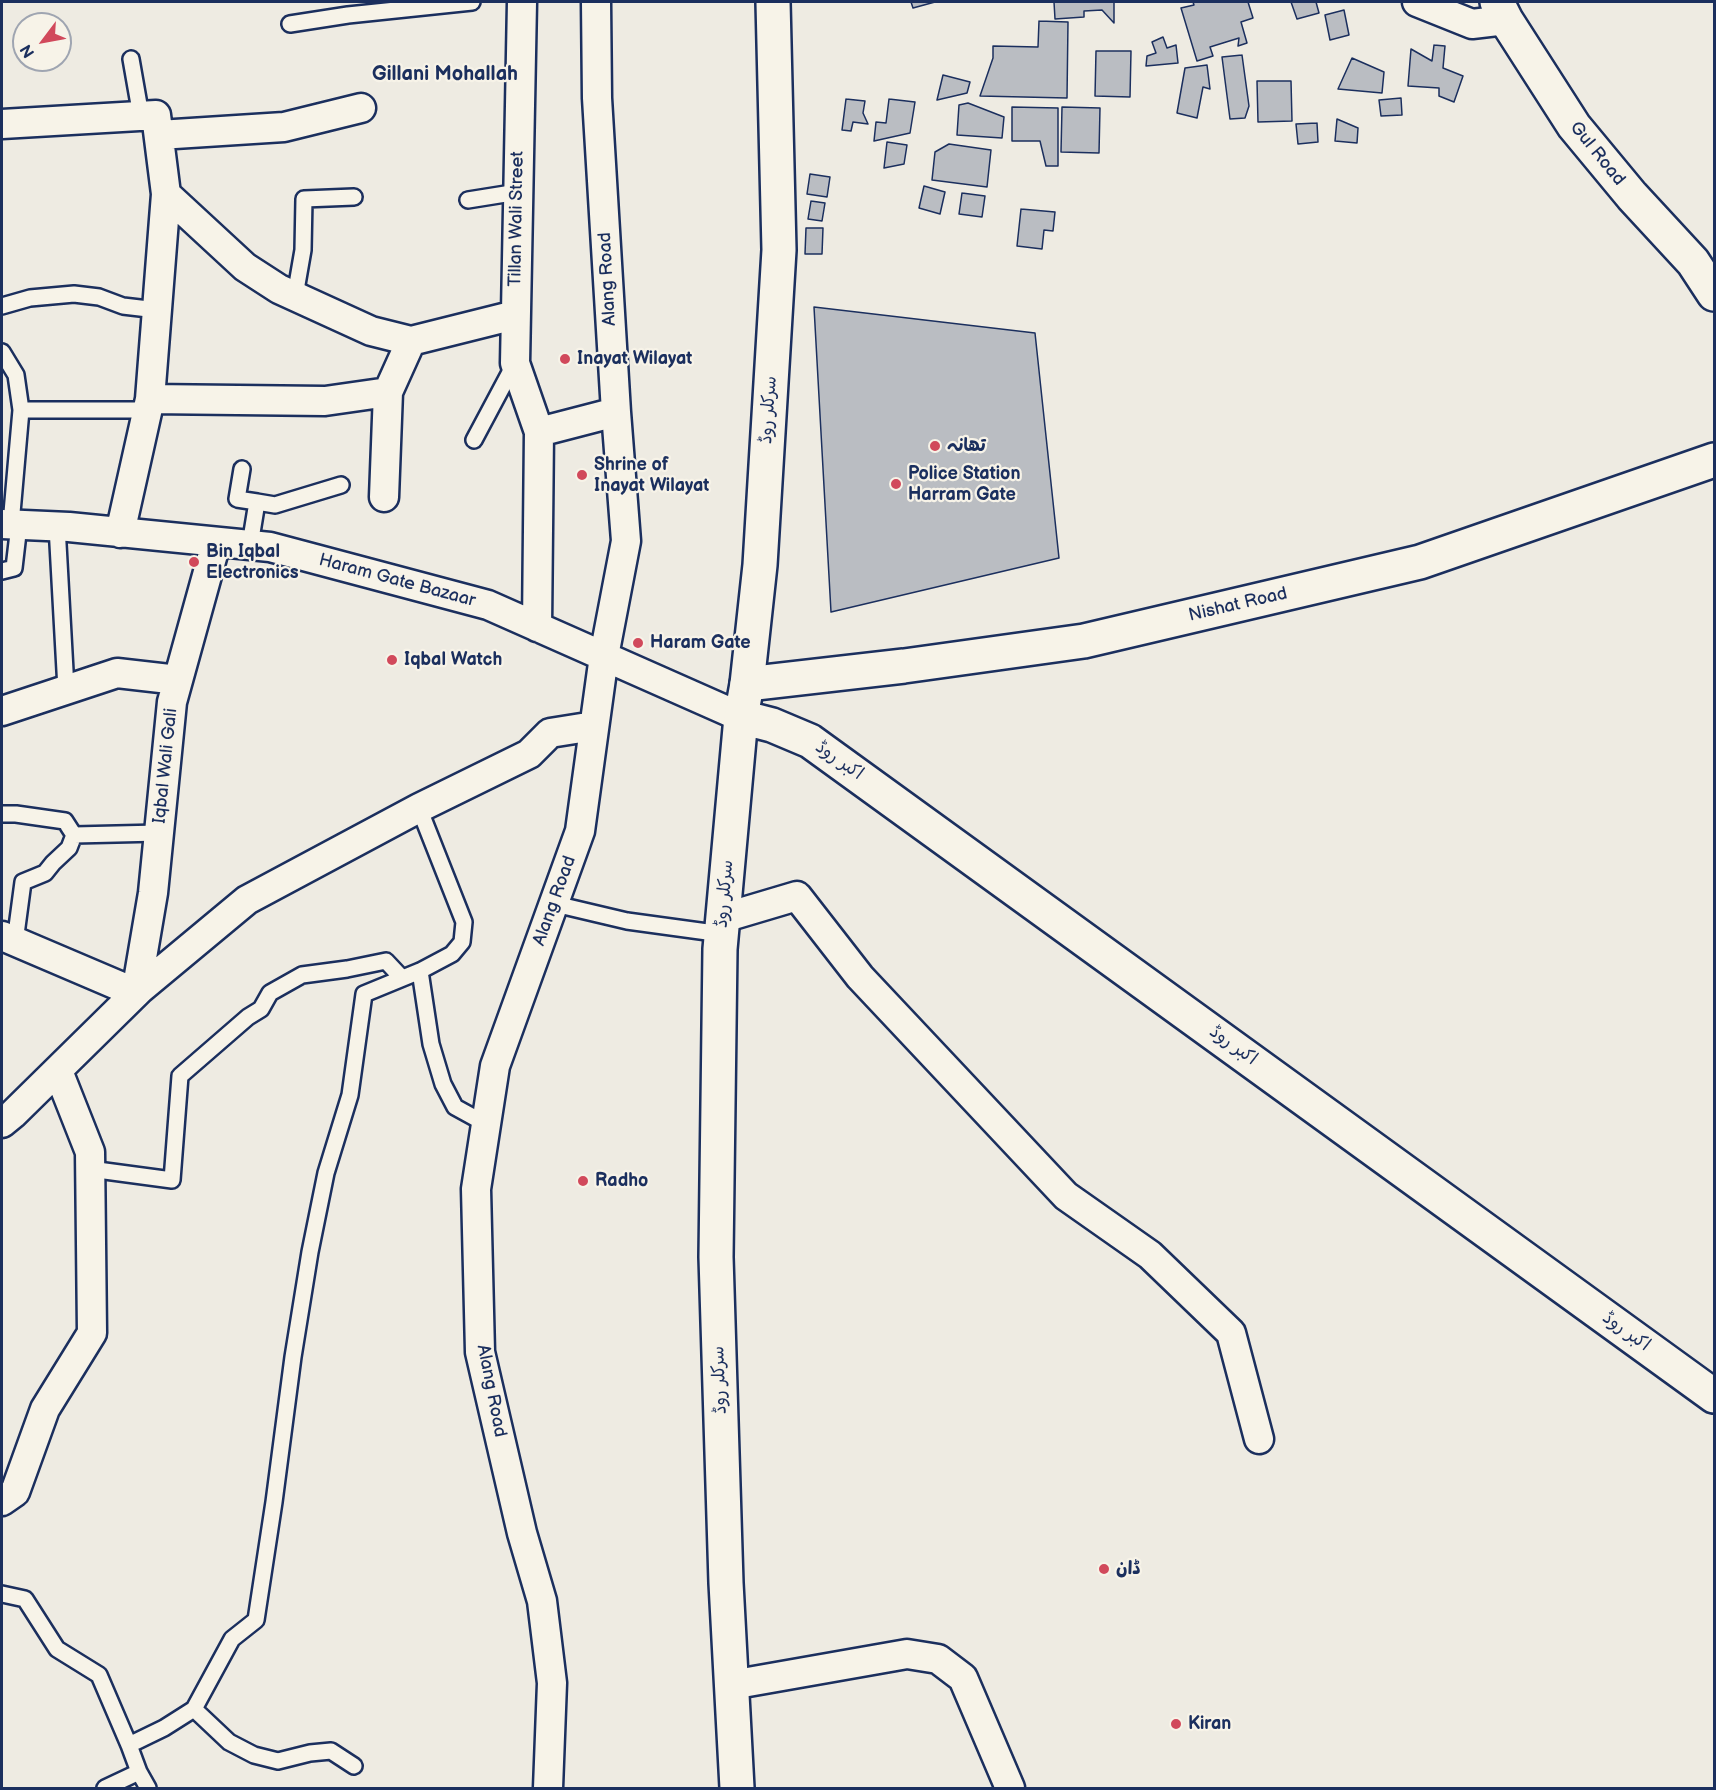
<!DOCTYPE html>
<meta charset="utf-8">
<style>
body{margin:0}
#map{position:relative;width:1716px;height:1790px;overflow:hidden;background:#eeebe2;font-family:"Balsamiq Sans",sans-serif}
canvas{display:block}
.frame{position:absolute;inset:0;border:3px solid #1b2f5e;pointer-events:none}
.north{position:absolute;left:12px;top:12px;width:60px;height:60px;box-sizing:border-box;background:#f7f3e8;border:2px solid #9fa5b1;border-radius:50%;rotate:238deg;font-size:16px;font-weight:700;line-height:24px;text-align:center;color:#1b2f5e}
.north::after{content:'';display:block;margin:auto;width:21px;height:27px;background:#d1495b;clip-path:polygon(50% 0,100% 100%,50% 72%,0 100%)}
</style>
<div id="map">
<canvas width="1716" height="1790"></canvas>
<div class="frame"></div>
<div class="north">N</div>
</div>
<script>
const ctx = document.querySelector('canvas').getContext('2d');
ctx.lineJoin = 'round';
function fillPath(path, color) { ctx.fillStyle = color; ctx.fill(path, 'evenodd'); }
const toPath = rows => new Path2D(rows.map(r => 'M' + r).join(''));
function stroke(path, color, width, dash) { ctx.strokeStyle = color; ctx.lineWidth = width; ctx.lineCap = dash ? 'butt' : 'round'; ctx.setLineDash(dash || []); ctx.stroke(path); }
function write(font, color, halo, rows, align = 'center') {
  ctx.font = font + ' "Balsamiq Sans","Playpen Sans Arabic",sans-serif'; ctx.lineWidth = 4.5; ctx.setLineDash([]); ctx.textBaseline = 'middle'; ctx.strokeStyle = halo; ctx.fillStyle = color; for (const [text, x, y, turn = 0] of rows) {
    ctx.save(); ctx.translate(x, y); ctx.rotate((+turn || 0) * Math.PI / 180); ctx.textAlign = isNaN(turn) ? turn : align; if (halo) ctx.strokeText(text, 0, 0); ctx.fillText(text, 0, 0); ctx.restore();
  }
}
const building = toPath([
 [911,2,935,2,913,8,911,2],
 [1054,2,1114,2,1114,23,1102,10,1084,11,1084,17,1055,19,1054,2],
 [1193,2,1248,2,1253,18,1241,22,1247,43,1238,46,1239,38,1210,47,1213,56,1197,61,1181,8,1194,5,1193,2],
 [1291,2,1316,2,1319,13,1297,19,1291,2],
 [1344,10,1349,35,1330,40,1325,15,1344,10],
 [1039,21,1068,22,1067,98,980,96,993,58,993,46,1038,47,1039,21],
 [1163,37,1167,48,1176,45,1178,63,1146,66,1147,56,1156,53,1152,42,1163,37],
 [1434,45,1445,46,1443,68,1463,76,1454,102,1439,96,1439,88,1408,86,1411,49,1432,61,1434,45],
 [1096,51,1131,51,1130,97,1095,96,1096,51],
 [1242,55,1249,106,1245,118,1230,119,1222,57,1242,55],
 [1352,58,1384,72,1382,93,1338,89,1352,58],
 [1207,65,1210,89,1203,87,1197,118,1177,113,1185,68,1207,65],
 [943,75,970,82,967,93,937,100,943,75],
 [1257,81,1291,81,1292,121,1258,122,1257,81],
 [1401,98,1402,115,1381,116,1379,100,1401,98],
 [846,99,865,101,863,113,868,124,853,122,851,131,842,130,846,99],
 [889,99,915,102,910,133,874,141,876,122,886,123,889,99],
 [968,103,1004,117,1002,138,957,135,959,105,968,103],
 [1012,107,1058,108,1058,166,1046,166,1040,141,1012,141,1012,107],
 [1062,107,1100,108,1099,153,1061,152,1062,107],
 [1337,119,1358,128,1357,143,1335,141,1337,119],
 [1317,123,1318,142,1298,144,1296,124,1317,123],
 [887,142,907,145,904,164,884,168,887,142],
 [949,144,991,150,987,187,932,180,935,152,949,144],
 [810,174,830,177,827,197,807,194,810,174],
 [924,186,945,192,940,214,919,208,924,186],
 [962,193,985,196,982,217,959,214,962,193],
 [811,201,825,203,822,221,808,219,811,201],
 [1021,209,1055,212,1053,231,1044,230,1042,249,1017,246,1021,209],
 [806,228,823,228,822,254,805,254,806,228],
 [814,307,1035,333,1059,558,831,612,814,307]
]);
fillPath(building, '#babdc2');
stroke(building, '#1b2f5e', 1.5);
const service = toPath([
 [290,24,348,15,472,2],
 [131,59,141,116],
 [468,200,518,192],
 [295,296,303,250,304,199,354,197],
 [2,306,30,298,74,294,99,297,123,306,157,310],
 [2,352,16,375,21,410,11,524],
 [21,410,147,410],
 [474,440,515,363],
 [242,469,237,499,257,502,250,545],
 [257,502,275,505,341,485],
 [57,526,66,689],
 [2,571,14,568,19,525],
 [2,814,16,814,65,821,74,835,159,833],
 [555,904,627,921,722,934],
 [15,942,23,882,45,873,53,863,69,848,74,835],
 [420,971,431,1044,443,1084,455,1107,486,1124],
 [90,1169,172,1180,180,1076,248,1017,261,1009,270,993,302,975,347,969,386,961,402,978],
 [2,1594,25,1599,57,1649,99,1675,129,1745],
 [194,1709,229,1742,254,1755,278,1761,310,1753,331,1751,354,1766],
 [105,1788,139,1772],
 [148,1788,139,1772,129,1745,164,1728,194,1709,232,1639,256,1620,274,1502,293,1357,310,1252,326,1173,350,1095,364,994,420,971,452,954,462,942,464,922,419,808]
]);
const minor = toPath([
 [522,2,515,363,539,432],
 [1417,2,1472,24,1506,20],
 [2,124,156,115,166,194,150,399,120,533],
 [159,135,284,127,361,108],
 [166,194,245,267,279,289,371,331,411,341,515,315],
 [150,399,325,401,388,392],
 [384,497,388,392,411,341],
 [2,524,69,527,270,547,488,605,741,717],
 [537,627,539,432,616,412],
 [2,711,117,673,178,680],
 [723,918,797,896,860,977,1066,1196,1150,1255,1231,1333,1259,1439],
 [2,936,136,993,153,893,172,702,216,543],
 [2,1123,13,1114,140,989,247,900,419,808,529,754,550,733,594,726],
 [2,1501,15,1492,45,1409,92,1333,90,1152,58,1071],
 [731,1685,907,1654,938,1659,963,1678,1010,1788],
 [548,1788,552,1683,542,1601,522,1533,480,1352,476,1189,495,1066,580,831,604,656,626,541,616,412,597,98,596,2]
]);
const tertiary = toPath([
 [1497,2,1506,20,1574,126,1632,196,1693,262,1714,294],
 [747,684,904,666,1084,641,1420,562,1714,460]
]);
const secondary = toPath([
 [741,717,772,725,810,741,1714,1396],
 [737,1788,726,1583,716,1257,720,949,741,717,747,684,760,565,779,250,773,2]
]);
stroke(service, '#1b2f5e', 20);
stroke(minor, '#1b2f5e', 33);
stroke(tertiary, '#1b2f5e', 38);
stroke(secondary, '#1b2f5e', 38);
stroke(service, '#f7f3e8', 15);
stroke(minor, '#f7f3e8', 28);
stroke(tertiary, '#f7f3e8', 33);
stroke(secondary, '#f7f3e8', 33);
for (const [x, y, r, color] of [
 [565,359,6,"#d1495b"],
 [935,446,6,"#d1495b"],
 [582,475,6,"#d1495b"],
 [896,484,6,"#d1495b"],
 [194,562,6,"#d1495b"],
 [638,643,6,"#d1495b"],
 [392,660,6,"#d1495b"],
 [583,1181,6,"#d1495b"],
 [1104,1569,6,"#d1495b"],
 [1176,1724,6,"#d1495b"]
]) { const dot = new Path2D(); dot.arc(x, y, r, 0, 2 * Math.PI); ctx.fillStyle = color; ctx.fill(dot); stroke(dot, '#f7f3e8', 2); }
write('18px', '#1b2f5e', '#f7f3e8', [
 ["Gul Road",1597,154,51],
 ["Tillan Wali Street",517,219,-89],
 ["Alang Road",608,279,-93],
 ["سرکلر روڈ",769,410,-86],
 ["Haram Gate Bazaar",397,581,15],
 ["Nishat Road",1238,605,-13],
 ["اکبر روڈ",839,761,35],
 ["Iqbal Wali Gali",166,766,-84],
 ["سرکلر روڈ",725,894,-85],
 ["Alang Road",555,901,-70],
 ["اکبر روڈ",1233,1046,36],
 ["اکبر روڈ",1626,1332,36],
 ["سرکلر روڈ",720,1380,-92],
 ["Alang Road",491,1391,79]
]);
write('bold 18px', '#1b2f5e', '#f7f3e8', [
 ["Inayat Wilayat",577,359],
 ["تھانہ",947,446],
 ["Shrine of",594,465],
 ["Inayat Wilayat",594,486],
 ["Police Station",908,474],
 ["Harram Gate",908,495],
 ["Bin Iqbal",206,552],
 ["Electronics",206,573],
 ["Haram Gate",650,643],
 ["Iqbal Watch",404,660],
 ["Radho",595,1181],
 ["ڈان",1116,1569],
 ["Kiran",1188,1724]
], 'left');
write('bold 20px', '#1b2f5e', '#f7f3e8', [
 ["Gillani Mohallah",445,75]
]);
</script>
